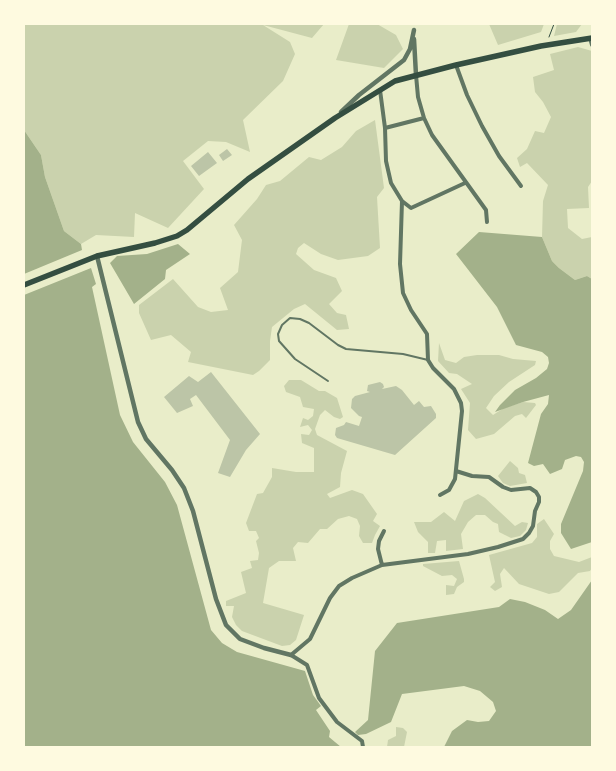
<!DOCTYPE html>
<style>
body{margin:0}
#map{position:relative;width:616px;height:771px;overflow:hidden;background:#e9edc9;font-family:"Crimson Pro",serif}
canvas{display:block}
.frame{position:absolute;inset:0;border:25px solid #fefae0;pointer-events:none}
</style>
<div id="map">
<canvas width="616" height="771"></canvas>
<div class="frame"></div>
</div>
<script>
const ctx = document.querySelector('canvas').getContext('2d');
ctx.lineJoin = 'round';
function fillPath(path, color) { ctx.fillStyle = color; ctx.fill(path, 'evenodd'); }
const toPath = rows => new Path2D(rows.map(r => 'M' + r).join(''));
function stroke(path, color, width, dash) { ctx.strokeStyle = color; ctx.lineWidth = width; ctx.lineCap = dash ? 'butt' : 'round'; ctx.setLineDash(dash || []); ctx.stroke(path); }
fillPath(toPath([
 [24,24,324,24,312,38,263,25,290,42,295,54,283,81,243,120,250,152,226,142,208,141,183,161,204,189,168,228,135,213,134,237,96,235,81,244,64,231,45,177,41,155,24,130],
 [349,24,377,24,396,35,403,49,384,68,336,60],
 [489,24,544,24,541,32,498,45],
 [557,24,582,24,576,32,554,36],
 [578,47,592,51,592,181,588,187,589,208,567,209,568,228,582,239,592,237,592,279,587,276,575,280,559,268,552,261,542,237,543,201,548,185,527,163,520,167,517,158,527,149,535,131,544,133,551,117,543,102,535,92,533,77,554,70,550,54],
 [375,120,384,188,377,197,380,248,368,256,338,260,321,254,304,243,298,248,296,254,314,270,336,278,342,291,329,304,337,313,346,315,349,329,337,330,305,304,294,309,272,327,270,341,270,360,259,371,253,375,188,362,191,352,171,335,151,340,139,313,139,305,173,279,198,307,211,312,228,310,220,288,238,272,242,240,234,225,257,199,266,185,280,181,309,157,321,160,342,147,356,131],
 [439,343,445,360,456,363,464,357,477,355,499,355,513,359,536,361,535,365,509,382,494,396,486,408,493,415,504,408,523,402,535,403,536,405,526,418,522,414,515,416,494,434,476,439,468,430,470,403,461,389,472,384,457,374,449,373,438,361],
 [289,380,301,380,319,391,325,391,337,398,343,417,340,419,334,417,325,410,320,415,315,429,317,435,347,451,341,473,340,487,327,494,330,498,352,490,363,494,377,514,373,521,380,526,375,535,372,543,363,543,359,536,360,526,357,519,349,516,338,519,327,529,320,529,308,543,298,542,293,548,296,561,279,561,269,568,263,603,304,615,296,640,290,645,282,646,242,631,236,625,232,617,234,606,226,606,226,601,246,593,241,572,252,568,250,561,258,560,259,553,256,541,259,538,256,531,249,531,246,523,257,494,263,493,272,477,272,468,296,472,314,472,314,448,302,443,301,434,309,435,312,430,308,425,300,427,303,418,308,420,313,416,314,409,303,407,300,397,286,392,284,386],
 [510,461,518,468,519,473,525,475,527,483,510,486,503,483,498,476],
 [478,494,485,498,515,526,522,522,528,523,526,530,520,536,511,538,499,532,498,524,493,522,485,515,476,515,468,522,461,534,463,549,446,551,446,540,437,541,435,553,428,553,428,542,418,532,414,522,431,522,444,512,455,521,464,501],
 [544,519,554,534,550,541,550,549,554,556,579,562,592,557,592,568,590,571,578,573,559,592,549,594,519,584,504,568,500,574,502,587,495,591,490,587,495,582,489,555,532,543,537,537,537,524],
 [459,561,464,579,464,582,457,587,454,594,446,595,446,585,454,586,457,579,452,575,442,576,423,566,423,564],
 [396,727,403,728,407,732,404,747,387,747,388,740,396,736]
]), '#cad2ad');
fillPath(toPath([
 [24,130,41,155,45,177,64,231,81,244,82,250,24,274],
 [479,232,542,237,552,261,559,268,575,280,587,276,592,279,592,542,571,549,561,533,561,524,583,471,584,462,581,457,576,456,565,460,562,469,550,474,543,464,534,466,528,463,541,414,548,404,549,395,523,402,495,412,500,405,515,390,536,378,547,369,549,363,548,357,542,352,516,345,497,307,456,254],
 [178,244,190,254,166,270,165,279,134,304,110,263,117,256,147,254],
 [91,268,96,284,92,287,120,415,133,442,165,482,177,505,211,630,222,643,237,652,305,671,313,695,321,706,316,710,330,731,329,737,341,747,24,747,24,295],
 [592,580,592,747,444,747,452,731,467,720,478,722,489,721,496,711,493,702,480,691,464,686,402,694,391,722,366,734,358,735,355,732,368,720,375,651,397,623,499,607,510,599,525,602,545,610,558,619,571,610]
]), '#a3b18a');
fillPath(toPath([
 [227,149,232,155,223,161,219,155],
 [208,152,217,163,199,176,191,166],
 [211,372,260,434,246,450,230,477,218,473,230,440,196,395,190,399,193,406,177,413,164,397,189,376,198,382],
 [380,382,383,384,384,387,382,389,396,386,402,390,414,405,419,401,424,407,431,406,436,414,436,418,395,455,337,438,335,435,336,428,344,425,346,422,359,426,362,417,359,416,351,408,352,399,355,396,370,392,367,391,368,385]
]), '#bcc5a7');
stroke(toPath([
 [549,37,554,24]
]), '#344e41', 1);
stroke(toPath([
 [328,381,295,359,279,341,278,334,282,325,290,318,300,319,309,323,338,345,346,349,403,354,428,360]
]), '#617663', 2);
stroke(toPath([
 [590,38,592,45],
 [456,65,467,95,482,126,499,156,521,186],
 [416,75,418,97,424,118,432,135,486,210,487,222],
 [380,90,385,128,386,161,391,183,402,201,411,208,465,183],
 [385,128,424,118],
 [402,201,400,264,403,293,411,310,427,334,428,360,433,368,454,389,461,403,462,411,455,479,449,490,440,495],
 [382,565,378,549,379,541,384,531],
 [363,747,362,741,337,722,319,698,307,665,291,655,310,639,330,598,339,586,352,578,382,565,468,554,498,547,523,539,529,533,533,526,535,511,539,502,539,497,536,492,530,488,511,490,503,487,489,477,472,476,456,471]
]), '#617663', 4);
stroke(toPath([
 [414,39,416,75],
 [341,112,359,95,404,60,410,49,414,30],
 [97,256,138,422,146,439,172,470,184,488,193,511,216,599,226,625,240,639,264,648,291,655]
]), '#617663', 4.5);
stroke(toPath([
 [24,285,97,256,155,243,177,236,187,230,248,179,335,118,395,81,456,65,541,46,592,38]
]), '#344e41', 5.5);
</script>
